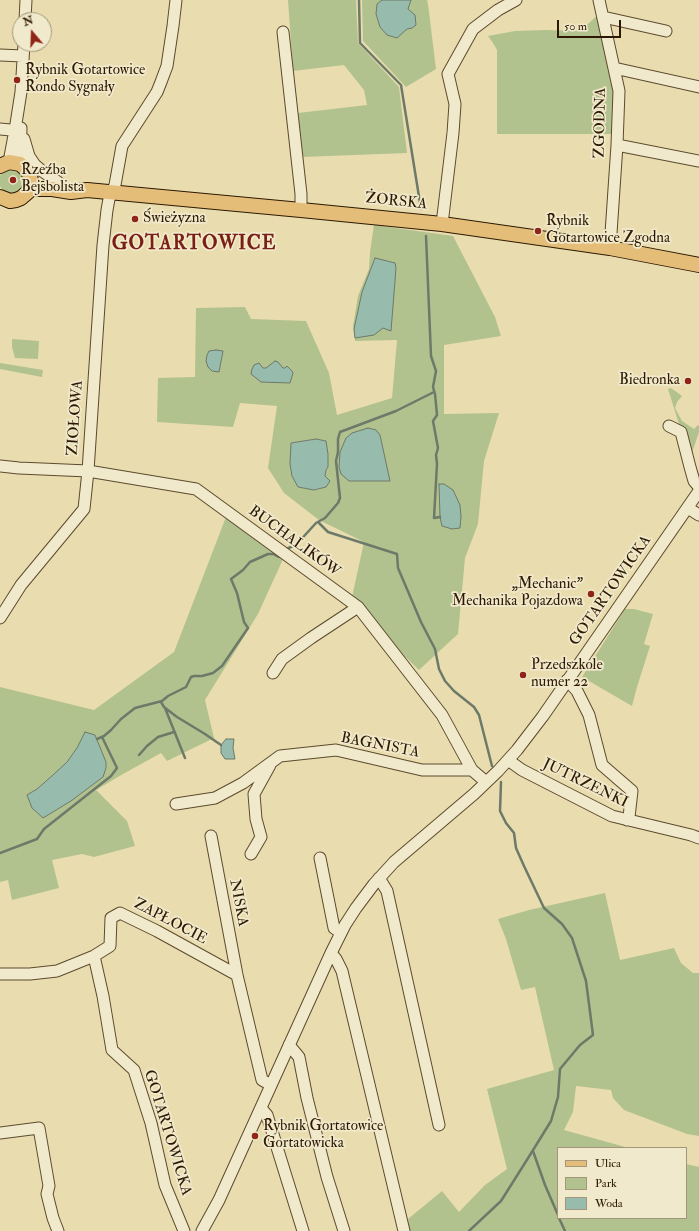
<!DOCTYPE html>
<meta charset="utf-8">
<style>
body{margin:0}
#map{position:relative;width:699px;height:1231px;overflow:hidden;background:#e9ddaf;font-family:"IM FELL Double Pica",serif}
canvas{display:block}
.legend{position:absolute;left:557px;top:1147px;width:130px;height:72px;box-sizing:border-box;background:#f1e9cb;border:1px solid #a3967b;margin:0;padding:5px 7px;list-style:none;font-size:12px;color:#2d1903}
.legend li{display:flex;align-items:center;gap:8px;height:20px}
.legend b{width:20px;border:1px solid #a3967b}
.north{position:absolute;left:12px;top:12px;width:40px;height:40px;box-sizing:border-box;background:#f1e9cb;border:1px solid #a3967b;border-radius:50%;rotate:341deg;font-size:11px;font-weight:700;line-height:16px;text-align:center;color:#2d1903}
.north::after{content:'';display:block;margin:auto;width:14px;height:18px;background:#8f2418;clip-path:polygon(50% 0,100% 100%,50% 72%,0 100%)}
.scale{position:absolute;left:557px;top:20px;width:64px;height:18px;box-sizing:border-box;border:2px solid #2d1903;border-top:0;padding-left:5px;font-size:12px;line-height:14px;white-space:nowrap;color:#2d1903;-webkit-text-stroke:3px #f1e9cb;paint-order:stroke}
</style>
<div id="map">
<canvas width="699" height="1231"></canvas>
<ul class="legend">
<li><b style="height:5px;background:#e4be78"></b>Ulica</li>
<li><b style="height:11px;background:#b2c28e"></b>Park</li>
<li><b style="height:11px;background:#97bbad"></b>Woda</li>
</ul>
<div class="north">N</div>
<div class="scale">50 m</div>
</div>
<script>
const ctx = document.querySelector('canvas').getContext('2d');
ctx.lineJoin = 'round';
function fillPath(path, color) { ctx.fillStyle = color; ctx.fill(path, 'evenodd'); }
const toPath = rows => new Path2D(rows.map(r => 'M' + r).join(''));
function stroke(path, color, width, dash) { ctx.strokeStyle = color; ctx.lineWidth = width; ctx.lineCap = dash ? 'butt' : 'round'; ctx.setLineDash(dash || []); ctx.stroke(path); }
function write(font, color, halo, rows, align = 'center') {
  ctx.font = font + ' "IM FELL Double Pica",serif'; ctx.lineWidth = 3.5; ctx.setLineDash([]); ctx.textBaseline = 'middle'; ctx.strokeStyle = halo; ctx.fillStyle = color; for (const [text, x, y, turn = 0] of rows) {
    ctx.save(); ctx.translate(x, y); ctx.rotate((+turn || 0) * Math.PI / 180); ctx.textAlign = isNaN(turn) ? turn : align; if (halo) ctx.strokeText(text, 0, 0); ctx.fillText(text, 0, 0); ctx.restore();
  }
}
fillPath(toPath([
 [288,0,356,0,358,43,399,87,407,153,302,157,298,113,367,105,364,90,344,65,293,71],
 [362,0,427,0,428,4,436,69,406,87,363,41],
 [599,14,613,83,616,111,615,134,497,134,497,50,493,43,488,36,515,31,545,30,580,31],
 '-1 181a13 13 0 1 1 26 0a13 13 0 1 1-26 0Z',
 [374,225,453,236,495,317,501,336,444,345,444,414,499,413,484,461,478,524,465,558,458,634,419,670,391,643,352,597,364,542,319,520,284,493,268,468,277,406,240,403,233,427,157,422,158,378,195,377,196,308,245,307,251,319,306,321,329,373,337,415,392,398,397,340,355,341,353,326,358,296,369,269,370,252],
 [316,439,328,454,328,467,326,470,325,476,326,487,315,490,298,487,291,443],
 [12,339,39,341,38,359,15,358,12,347],
 [0,363,43,370,42,377,0,369],
 [671,388,682,396,677,402,675,408,682,421,694,429,698,425,699,426,699,432,690,459,668,389],
 [226,517,284,557,258,614,205,700,214,738,167,761,161,753,123,774,96,790,127,821,135,846,94,857,82,854,52,860,59,888,12,900,8,880,0,882,0,687,94,710,174,652],
 [625,609,634,609,653,614,644,644,650,646,637,687,632,706,582,677],
 [605,893,620,960,674,948,681,963,693,973,699,973,699,1136,687,1134,624,1110,613,1098,611,1090,576,1086,573,1112,564,1130,629,1148,558,1148,558,1218,686,1218,686,1164,699,1167,699,1231,410,1231,408,1219,442,1191,459,1212,485,1185,507,1169,487,1089,554,1070,535,987,521,990,506,939,498,919,529,910]
]), '#b2c28e');
const water = toPath([
 [382,0,411,0,408,9,415,15,416,25,412,28,407,29,397,38,387,35,380,27,376,14,377,4,382,0],
 [375,258,395,263,396,268,391,331,383,328,374,335,355,338,354,329,362,292,375,258],
 [216,350,223,351,219,372,212,371,208,367,206,361,207,355,209,351,216,350],
 [275,361,278,362,283,368,285,368,287,366,292,371,293,373,290,383,261,382,251,374,252,369,254,365,259,363,263,368,266,368,275,361],
 [368,428,376,430,380,435,390,481,349,481,341,474,339,467,340,452,346,438,352,433,368,428],
 [316,439,326,441,328,454,328,467,326,470,325,476,330,481,326,487,314,490,298,487,292,476,290,464,291,443,316,439],
 [439,484,444,484,453,490,460,505,461,517,460,528,452,529,442,526,440,517,439,484],
 [85,732,95,735,106,762,106,768,103,777,71,801,43,818,32,808,27,795,37,789,53,775,67,762,77,748,85,732],
 [226,739,234,739,233,748,235,759,225,759,221,753,221,745,226,739]
]);
fillPath(water, '#97bbad');
stroke(water, '#6d7a69', 1);
stroke(toPath([
 [359,0,360,43,401,85,421,209],
 [426,236,431,356,436,371,433,387,435,394,437,415,433,421,438,448,436,455,437,464,434,518,440,517],
 [318,522,328,532,397,554,398,568,421,622,435,649,439,669,445,681,454,691,474,707,479,715,492,766],
 [286,549,296,545,316,523,325,518,338,503,340,498,336,461,338,452,338,439,340,432,396,411,434,392],
 [161,702,164,707,177,717,205,734,221,745],
 [165,708,185,758],
 [97,739,104,736,111,730,121,719,135,708,162,701,168,696,186,687,191,677,194,676,202,676,213,673,222,666,248,628,244,622,237,593,231,579,243,570,250,562,268,554,273,554,279,557],
 [139,755,147,746,158,737,174,732],
 [0,853,37,839,44,829,111,776,117,768,102,737],
 [533,1151,545,1185,558,1215],
 [559,1218,565,1231],
 [469,1231,501,1201,530,1155,551,1121,558,1097,560,1069,580,1045,593,1035,586,981,572,938,562,924,544,908,524,866,516,848,514,833,506,823,500,811,501,782]
]), '#6d7a69', 2.5);
const minor = toPath([
 [599,0,619,91,617,145,610,248],
 [603,17,666,31],
 [25,20,26,0],
 [283,32,301,194,301,210],
 [0,55,23,56],
 [614,68,699,87],
 [0,129,21,131],
 [24,139,29,156,35,165,42,171,58,182],
 [617,145,699,161],
 [9,162,15,130,21,92,24,44],
 [20,164,21,128],
 [442,224,453,133,455,104,448,74,473,29,498,10,516,0],
 [669,426,681,432,690,467,694,481,699,487],
 [0,466,19,468,88,471,196,489,358,607,442,715,472,770,486,782],
 [688,508,699,515],
 [0,618,21,585,84,509,88,471,103,245,107,210,109,199,115,185,122,146,157,92,161,82,167,66,173,26,176,0],
 [273,673,282,659,311,638,358,607],
 [567,680,577,691,589,715,602,765,632,791,629,817,627,820],
 [508,760,522,770,612,816,691,835,699,838],
 [176,804,215,798,243,783,280,756,336,750,422,770,472,770],
 [211,836,237,975,262,1080,271,1085],
 [251,854,261,837,256,819,254,794,270,765],
 [320,858,334,928,341,933],
 [379,878,387,891,439,1125],
 [331,953,336,959,342,971,404,1231],
 [94,956,103,996,112,1050,134,1070,151,1123,165,1185,184,1231],
 [0,974,30,974,57,971,94,956,110,946,111,918,120,913,157,931,237,975],
 [289,1045,299,1057,307,1098,327,1177,344,1231],
 [261,1108,267,1115,303,1231],
 [0,1133,39,1128,49,1186,47,1194,53,1218,58,1231],
 [202,1231,219,1200,331,953,345,925,356,908,374,884,394,862,474,794,498,771,517,750,543,716,699,491]
]);
const major = toPath([
 [0,166,9,162,20,164,28,171,31,180,30,186,28,192,21,198,16,200,10,201,0,197],
 [29,189,52,189,71,192,87,190,301,210,442,224,610,248,699,265]
]);
stroke(minor, '#5c4a2e', 13);
stroke(major, '#2d1903', 16);
stroke(minor, '#f1e9cb', 11);
stroke(major, '#e4be78', 14);
for (const [x, y, r, color] of [
 [17,80,4,"#8f2418"],
 [13,180,4,"#8f2418"],
 [135,219,4,"#8f2418"],
 [538,231,4,"#8f2418"],
 [688,381,4,"#8f2418"],
 [591,594,4,"#8f2418"],
 [523,675,4,"#8f2418"],
 [255,1136,4,"#8f2418"]
]) { const dot = new Path2D(); dot.arc(x, y, r, 0, 2 * Math.PI); ctx.fillStyle = color; ctx.fill(dot); stroke(dot, '#f1e9cb', 1.5); }
write('15px', '#2d1903', '#f1e9cb', [
 ["Rybnik Gotartowice",25,71],
 ["Rondo Sygnały",25,88],
 ["Rzeźba",21,171],
 ["Bejsbolista",21,188],
 ["Świeżyzna",143,219],
 ["Rybnik",546,222],
 ["Gotartowice Zgodna",546,239],
 ["Biedronka",680,381,"right"],
 ["„Mechanic”",583,585,"right"],
 ["Mechanika Pojazdowa",583,602,"right"],
 ["Przedszkole",531,666],
 ["numer 22",531,683],
 ["Rybnik Gortatowice",263,1127],
 ["Gortatowicka",263,1144]
], 'left');
write('15px', '#2d1903', '#f1e9cb', [
 ["ZGODNA",601,123,-89],
 ["ŻORSKA",396,202,6],
 ["ZIOŁOWA",76,418,-86],
 ["BUCHALIKÓW",294,542,36],
 ["GOTARTOWICKA",611,591,-55],
 ["BAGNISTA",380,746,11],
 ["JUTRZENKI",585,784,26],
 ["NISKA",238,903,79],
 ["ZAPŁOCIE",170,922,28],
 ["GOTARTOWICKA",167,1133,73]
]);
ctx.letterSpacing = '1px';
write('bold 19px', '#7a1f14', '#f1e9cb', [
 ["GOTARTOWICE",194,245]
]);
ctx.letterSpacing = '0px';
</script>
